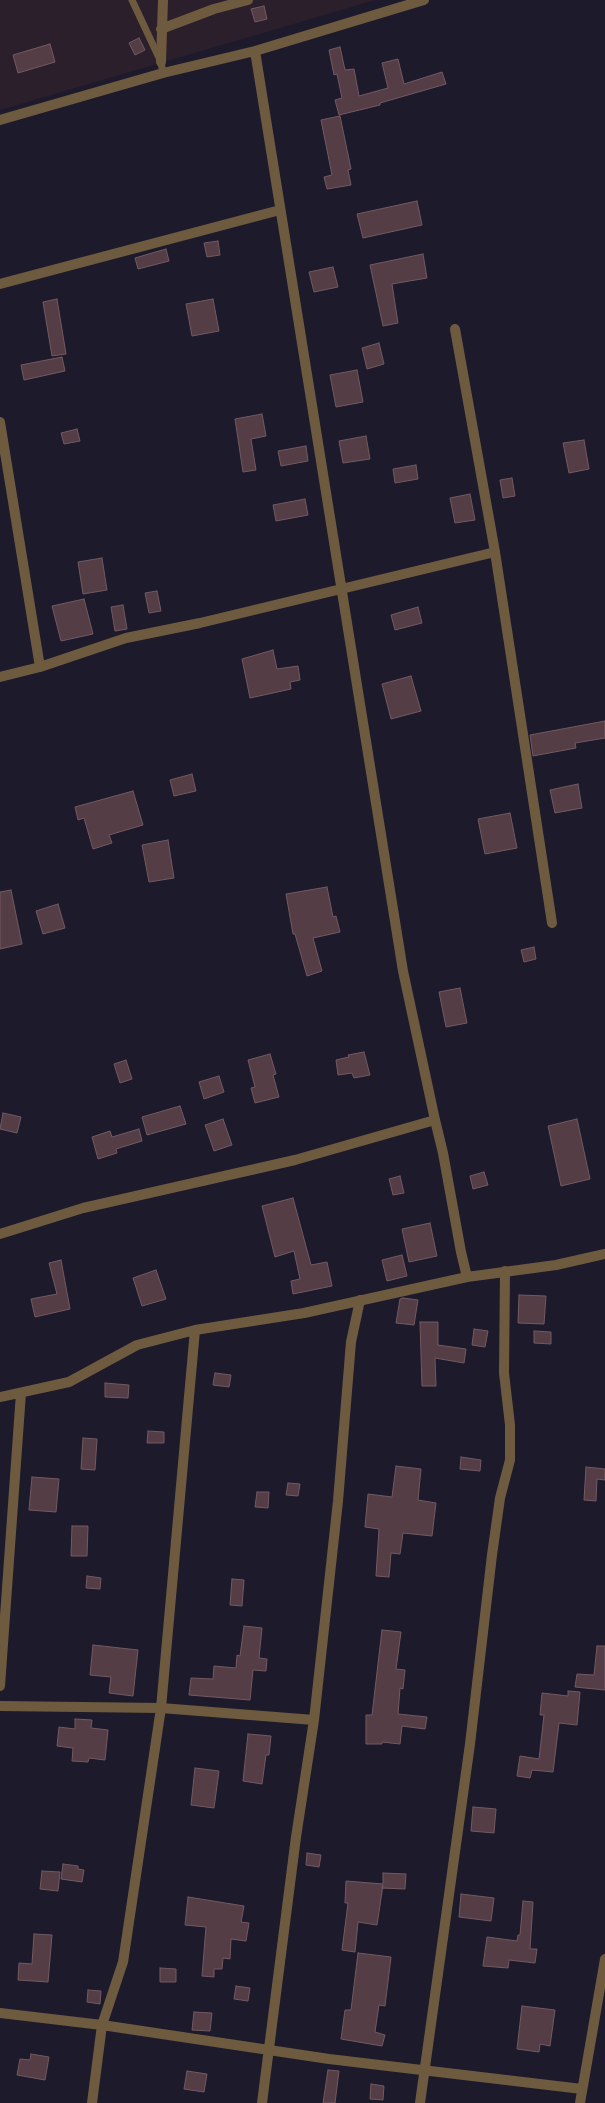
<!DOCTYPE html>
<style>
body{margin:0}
canvas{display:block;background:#1d1a2c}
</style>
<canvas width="605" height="2103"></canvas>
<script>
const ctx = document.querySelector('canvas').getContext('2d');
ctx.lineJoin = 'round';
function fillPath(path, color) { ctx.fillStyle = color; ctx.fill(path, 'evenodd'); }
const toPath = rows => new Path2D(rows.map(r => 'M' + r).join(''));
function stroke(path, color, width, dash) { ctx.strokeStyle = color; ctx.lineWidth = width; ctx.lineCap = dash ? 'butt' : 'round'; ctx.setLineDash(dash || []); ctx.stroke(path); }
fillPath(toPath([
 [0,0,375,0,0,110]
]), '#2b1f2c');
const building = toPath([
 [264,6,267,19,255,22,251,9,264,6],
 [139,38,145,50,135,55,129,43,139,38],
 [50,44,55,62,18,73,13,55,50,44],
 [340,47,345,70,354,69,359,96,388,88,382,63,398,59,404,84,442,72,446,84,380,103,380,105,339,115,335,100,342,98,337,74,334,75,329,50,340,47],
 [340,116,351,169,348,170,351,185,327,189,324,177,332,175,321,120,340,116],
 [417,201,422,225,363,238,357,214,417,201],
 [218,241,220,255,207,257,204,243,218,241],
 [166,249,169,261,138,269,135,258,166,249],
 [423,254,427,278,392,284,398,323,383,326,370,265,423,254],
 [333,267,338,287,314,292,309,272,333,267],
 [57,299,66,354,52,356,43,302,57,299],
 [213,299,219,331,192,336,186,304,213,299],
 [379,343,384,364,367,369,362,348,379,343],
 [62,357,65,371,24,380,21,365,62,357],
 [357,370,363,402,336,407,330,375,357,370],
 [262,414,266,436,251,439,256,470,243,472,235,419,262,414],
 [77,429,80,441,64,444,61,433,77,429],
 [366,436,370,459,343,463,339,441,366,436],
 [584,440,589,469,569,473,563,443,584,440],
 [306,446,308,461,281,466,278,451,306,446],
 [416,465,418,479,395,483,393,469,416,465],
 [512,478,515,496,503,498,500,480,512,478],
 [470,494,475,520,455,523,450,498,470,494],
 [305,499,308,515,276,521,273,505,305,499],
 [102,558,107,590,83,594,78,562,102,558],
 [157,591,161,611,149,613,145,593,157,591],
 [84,599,93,634,61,641,52,606,84,599],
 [123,605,127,629,115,631,111,607,123,605],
 [418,607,422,623,395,630,391,615,418,607],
 [273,650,277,669,298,666,300,680,290,682,291,689,250,698,242,659,273,650],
 [411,676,421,711,391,719,382,684,411,676],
 [605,721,605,738,575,743,576,748,533,756,530,735,605,721],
 [192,774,196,791,174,796,170,780,192,774],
 [578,784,582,808,555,813,550,790,578,784],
 [133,791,143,825,109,835,112,843,93,849,84,818,78,820,75,807,133,791],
 [510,813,517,848,485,854,478,819,510,813],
 [168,840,174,878,149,882,142,845,168,840],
 [327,887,333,917,336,916,340,932,313,938,322,971,307,976,295,934,293,934,286,894,327,887],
 [11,890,22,944,0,949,0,892,11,890],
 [58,904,65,928,43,934,36,911,58,904],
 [534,947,536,959,524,962,521,950,534,947],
 [460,988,467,1023,446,1027,439,992,460,988],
 [364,1052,370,1075,354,1078,352,1073,338,1075,336,1060,349,1057,348,1055,364,1052],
 [270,1054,276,1074,273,1075,279,1097,255,1103,251,1088,255,1087,248,1060,270,1054],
 [126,1060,132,1079,120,1083,114,1064,126,1060],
 [219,1076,224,1092,204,1099,199,1082,219,1076],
 [180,1106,186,1124,147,1135,142,1117,180,1106],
 [3,1113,21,1117,17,1133,0,1129,3,1113],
 [223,1119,232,1145,214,1151,205,1125,223,1119],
 [577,1119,590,1179,561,1186,548,1126,577,1119],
 [139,1129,142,1141,116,1149,117,1153,98,1159,92,1137,110,1131,112,1137,139,1129],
 [484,1172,488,1185,473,1189,470,1176,484,1172],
 [400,1176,404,1193,393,1195,389,1179,400,1176],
 [293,1198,311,1265,327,1262,332,1286,293,1294,291,1281,300,1279,294,1251,275,1257,262,1206,293,1198],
 [430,1223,437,1256,409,1262,402,1229,430,1223],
 [402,1255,407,1276,387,1281,382,1260,402,1255],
 [61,1260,70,1309,35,1317,31,1299,57,1294,49,1263,61,1260],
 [156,1270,166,1299,142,1306,133,1278,156,1270],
 [519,1295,546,1296,544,1324,518,1323,519,1295],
 [403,1298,418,1300,414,1325,396,1323,400,1299,403,1298],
 [420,1322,438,1322,438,1345,466,1349,464,1363,435,1358,436,1386,422,1386,420,1322],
 [474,1329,488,1331,485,1347,472,1345,474,1329],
 [534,1331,551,1332,551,1344,534,1343,534,1331],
 [215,1373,231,1375,229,1387,213,1385,215,1373],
 [105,1383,129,1385,128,1398,105,1397,105,1383],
 [148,1431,164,1432,164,1443,147,1443,148,1431],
 [83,1438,97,1439,95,1470,81,1469,83,1438],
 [461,1457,481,1460,480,1471,460,1469,461,1457],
 [396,1466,421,1469,418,1500,436,1503,432,1536,403,1533,400,1554,391,1553,389,1577,376,1576,379,1529,365,1527,368,1494,392,1497,396,1466],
 [586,1467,605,1469,605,1480,597,1479,596,1501,584,1500,586,1467],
 [32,1477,59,1479,56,1512,29,1510,32,1477],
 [288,1483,300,1484,298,1496,286,1495,288,1483],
 [257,1492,269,1492,268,1508,255,1507,257,1492],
 [72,1526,88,1526,87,1556,71,1556,72,1526],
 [87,1576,101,1578,100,1589,86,1588,87,1576],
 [232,1579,244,1580,242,1606,230,1605,232,1579],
 [244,1626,262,1628,259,1658,267,1659,266,1671,253,1670,250,1700,189,1695,191,1678,213,1679,214,1666,236,1668,237,1655,240,1656,244,1626],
 [382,1630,401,1632,396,1669,405,1670,403,1689,400,1688,398,1714,427,1717,425,1729,402,1726,400,1744,382,1742,382,1744,366,1744,366,1715,372,1715,382,1630],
 [93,1645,138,1650,133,1696,109,1693,111,1677,90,1675,93,1645],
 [597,1646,605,1646,605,1690,575,1687,577,1674,594,1675,597,1646],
 [568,1691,580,1692,577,1725,559,1723,553,1772,532,1770,530,1778,517,1776,520,1756,539,1759,544,1715,540,1715,542,1693,568,1696,568,1691],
 [75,1719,92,1720,91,1728,108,1730,105,1760,89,1758,88,1762,72,1761,73,1748,57,1746,59,1727,75,1729,75,1719],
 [248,1734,271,1736,269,1755,266,1755,262,1784,243,1781,248,1734],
 [195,1768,219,1771,214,1808,191,1805,195,1768],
 [473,1807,496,1809,494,1833,471,1831,473,1807],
 [307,1853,321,1855,319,1867,306,1865,307,1853],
 [63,1864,78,1866,78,1869,84,1870,82,1882,61,1879,63,1864],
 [42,1871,60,1872,58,1891,40,1889,42,1871],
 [383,1873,406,1874,405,1889,382,1888,383,1885,377,1925,358,1922,355,1952,342,1950,348,1903,345,1903,346,1881,383,1884,383,1873],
 [461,1894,494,1898,491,1921,459,1917,461,1894],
 [188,1897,244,1906,241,1922,249,1923,246,1941,231,1939,230,1959,223,1958,222,1969,214,1969,214,1977,202,1976,206,1927,185,1925,188,1897],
 [523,1901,533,1902,530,1949,537,1949,535,1963,509,1960,508,1968,483,1966,487,1937,517,1941,518,1935,520,1935,523,1901],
 [34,1934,52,1935,48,1982,18,1980,19,1963,32,1964,34,1934],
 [358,1953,391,1957,385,2006,379,2005,375,2032,385,2035,382,2046,341,2039,345,2010,351,2010,358,1953],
 [160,1968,176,1969,176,1982,160,1982,160,1968],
 [236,1986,250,1988,248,2001,234,1999,236,1986],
 [88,1990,101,1991,100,2004,87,2002,88,1990],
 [522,2006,555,2010,550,2046,540,2044,539,2052,517,2049,522,2006],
 [194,2012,212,2013,210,2031,192,2030,194,2012],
 [31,2054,49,2057,45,2080,17,2075,20,2059,30,2060,31,2054],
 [328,2070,339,2071,335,2103,323,2103,328,2070],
 [187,2071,207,2074,204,2092,184,2089,187,2071],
 [371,2084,384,2086,383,2100,370,2099,371,2084]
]);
fillPath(building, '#543d45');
stroke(building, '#725962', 1);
stroke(toPath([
 [132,0,161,62,163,73]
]), '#6e5b3f', 7);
stroke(toPath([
 [161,29,214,9,248,0],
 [255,51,403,971,435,1120,443,1153,461,1252,467,1277,556,1265,605,1254],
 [161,62,163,0],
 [0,120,163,73,255,51,424,0],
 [0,284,280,210],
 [455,329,495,552,552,923],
 [0,422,40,667],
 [0,677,40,667,126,638,200,623,495,552],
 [0,1234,83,1208,295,1160,435,1120],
 [195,1330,304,1313,467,1277],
 [0,1397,69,1382,137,1345,195,1330,161,1708,123,1962,102,2025,92,2103],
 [0,1686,21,1393],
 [0,1706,161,1708,314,1720],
 [0,2013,102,2025,329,2059,582,2089],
 [262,2103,296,1837,314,1720,338,1501,351,1342,360,1300],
 [420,2103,470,1744,492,1555,500,1498,510,1460,510,1425,504,1373,505,1271],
 [580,2103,605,1959]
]), '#6e5b3f', 10);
</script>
